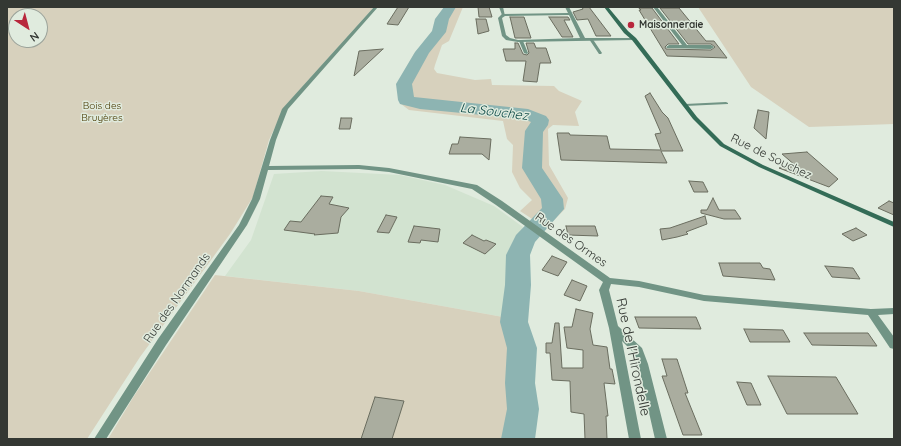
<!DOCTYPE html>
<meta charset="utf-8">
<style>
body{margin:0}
#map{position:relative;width:901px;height:446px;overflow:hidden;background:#e0ebde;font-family:Quicksand,sans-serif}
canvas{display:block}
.frame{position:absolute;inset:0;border:8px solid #343833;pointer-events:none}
.north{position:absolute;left:8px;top:8px;width:40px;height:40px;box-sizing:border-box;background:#e0ebde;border:1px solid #9ba39a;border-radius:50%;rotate:144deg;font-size:11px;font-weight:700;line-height:16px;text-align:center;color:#343833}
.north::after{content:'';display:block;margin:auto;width:14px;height:18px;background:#b8273c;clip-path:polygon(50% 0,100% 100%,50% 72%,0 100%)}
</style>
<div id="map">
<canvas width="901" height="446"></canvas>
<div class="frame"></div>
<div class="north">N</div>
</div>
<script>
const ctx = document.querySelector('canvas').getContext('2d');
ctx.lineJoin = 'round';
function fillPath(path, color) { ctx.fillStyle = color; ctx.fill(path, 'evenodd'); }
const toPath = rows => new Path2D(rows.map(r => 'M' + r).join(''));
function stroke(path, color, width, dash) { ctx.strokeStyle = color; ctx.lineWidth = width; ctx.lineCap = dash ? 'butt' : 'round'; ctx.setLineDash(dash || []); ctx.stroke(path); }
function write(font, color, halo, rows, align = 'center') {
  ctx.font = font + ' Quicksand,sans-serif'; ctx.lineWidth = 3; ctx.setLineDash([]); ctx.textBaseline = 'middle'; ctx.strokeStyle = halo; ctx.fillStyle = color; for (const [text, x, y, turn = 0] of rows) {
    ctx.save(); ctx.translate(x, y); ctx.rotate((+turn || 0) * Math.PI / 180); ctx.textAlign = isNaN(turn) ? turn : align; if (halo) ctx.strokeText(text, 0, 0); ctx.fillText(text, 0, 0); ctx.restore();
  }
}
fillPath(toPath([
 [322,171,400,175,445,185,494,206,523,227,511,253,509,288,503,317,359,291,225,276,251,240,274,174]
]), '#d2e3d0');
fillPath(toPath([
 [7,7,374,7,285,106,269,140,253,197,230,234,140,357,87,439,7,439],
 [16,16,40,16,40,40,16,40],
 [450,7,463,7,449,41,442,45,435,65,434,69,437,73,475,80,491,79,492,85,554,86,559,91,582,101,575,112,579,126,553,125,548,129,549,165,568,198,565,209,546,228,520,211,532,200,520,188,512,172,513,145,507,139,503,121,409,110,401,104,398,82,414,54,424,42,433,36,433,28],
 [698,7,894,7,894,124,809,127,751,87],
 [215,275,359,291,503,317,511,322,517,347,516,382,518,409,512,439,108,439,134,396]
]), '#d7d1bd');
fillPath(toPath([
 [444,7,456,7,449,19,446,32,429,53,412,84,414,97,528,109,546,116,549,120,548,125,543,132,542,168,563,199,564,209,535,242,530,255,531,285,528,322,537,348,535,383,539,409,535,439,501,439,507,409,505,383,507,348,500,322,505,285,506,255,516,235,542,208,541,199,522,168,525,131,531,122,524,119,420,109,400,104,398,100,396,84,415,52,432,31,435,19,444,7]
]), '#8db4b2');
const building = toPath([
 [398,7,409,7,398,25,387,24,398,7],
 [478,7,489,7,492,17,479,17,478,7],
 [582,7,589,7,611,36,596,36,588,19,577,20,573,12,583,9,582,7],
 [639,8,652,8,679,44,668,44,665,47,666,49,711,50,715,47,711,44,688,44,660,8,679,8,706,41,714,41,727,58,667,56,639,10,641,10,639,8],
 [510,17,524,17,531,38,515,38,510,17],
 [549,17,568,17,570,20,564,20,573,37,562,37,549,17],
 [476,19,486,19,489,31,478,34,476,19],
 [515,43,518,43,523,54,527,55,529,53,526,43,534,43,536,48,546,48,551,63,540,63,537,82,523,81,526,61,506,61,503,49,515,49,515,43],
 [383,49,354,76,359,51,383,49],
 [650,93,662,112,668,118,683,151,661,151,667,163,561,160,557,133,569,133,570,135,607,136,610,149,661,150,655,134,661,133,645,96,650,93],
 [758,110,769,112,766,139,754,128,758,110],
 [341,118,352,118,350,129,339,129,341,118],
 [460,137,491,139,489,160,482,154,449,154,452,144,458,144,460,137],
 [807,152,838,179,829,187,779,168,796,166,782,154,807,152],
 [689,181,703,182,708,192,694,192,689,181],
 [321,196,333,197,329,204,349,208,341,217,338,233,314,235,315,234,284,230,290,221,301,222,321,196],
 [713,198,719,210,735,210,741,219,724,219,701,213,701,210,707,210,713,198],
 [889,201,894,203,894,215,878,208,889,201],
 [386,215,397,217,389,233,377,232,386,215],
 [705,216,707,224,686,232,688,234,677,237,662,240,660,229,670,228,705,216],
 [414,226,440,229,438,242,421,240,420,243,408,242,414,226],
 [566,226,595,226,598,236,568,235,566,226],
 [856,228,867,235,853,241,842,234,856,228],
 [472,235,484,241,486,240,496,244,485,254,463,243,472,235],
 [552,256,567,262,558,276,542,270,552,256],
 [719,263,760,263,763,268,770,269,775,280,723,276,719,263],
 [825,266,853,268,860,279,832,277,825,266],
 [572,280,587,286,580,301,564,295,572,280],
 [576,309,593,313,590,329,593,345,607,347,610,369,612,369,615,384,604,383,608,416,606,416,607,439,585,439,584,414,571,412,570,381,552,380,550,353,546,353,546,343,552,343,555,323,559,323,562,368,583,368,583,350,567,348,564,327,572,327,576,309],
 [635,317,696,317,701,329,639,328,635,317],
 [744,329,783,330,790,342,750,342,744,329],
 [804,333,868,333,877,346,812,345,804,333],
 [662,359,677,359,688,393,685,393,702,435,683,435,662,376,667,376,662,359],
 [768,376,836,377,858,414,787,414,768,376],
 [737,382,751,383,761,405,747,405,737,382],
 [375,397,404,401,392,439,361,439,375,397]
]);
fillPath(building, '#aaad9f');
stroke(building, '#6a6d5f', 1);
fillPath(toPath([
 [499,7,503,7,505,16,502,15,499,7],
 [590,38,592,38,602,53,601,54,599,54,589,39,590,38],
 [520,40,523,41,528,53,527,54,524,53,519,41,520,40],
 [726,102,728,103,728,104,685,106,683,105,685,104,726,102]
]), '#719485');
fillPath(toPath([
 [374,7,378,7,288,109,276,140,269,166,359,165,389,168,477,185,502,201,610,278,639,281,704,295,871,309,894,308,894,314,878,315,894,337,894,349,890,348,868,315,704,301,639,287,611,284,609,290,618,326,642,348,648,364,667,439,655,439,638,364,634,353,622,341,641,439,629,439,609,328,599,290,603,282,496,205,472,189,389,172,359,169,268,170,260,199,247,225,166,345,106,439,94,439,158,339,239,225,252,199,270,140,282,109,374,7],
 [565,7,569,7,585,38,634,38,636,39,634,40,518,42,506,40,502,36,498,18,502,14,568,13,565,7],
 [569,15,580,38,518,40,510,38,506,35,502,18,505,16,569,15],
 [653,7,657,7,687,45,711,45,714,47,711,49,667,48,666,47,669,45,682,45,653,7]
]), '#719485');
fillPath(toPath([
 [604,7,608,7,628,31,636,38,697,117,724,144,763,165,894,222,894,227,759,167,720,146,693,119,632,40,624,33,604,7]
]), '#346c57');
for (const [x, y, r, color] of [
 [631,25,4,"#b8273c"]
]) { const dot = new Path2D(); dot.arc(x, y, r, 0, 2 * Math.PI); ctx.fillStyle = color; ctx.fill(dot); stroke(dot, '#e0ebde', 1.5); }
write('bold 10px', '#343833', '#e0ebde', [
 ["Maisonneraie",639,25]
], 'left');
write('10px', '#483900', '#e0ebde', [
 ["Bois des",102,106],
 ["Bruyères",102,118]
]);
write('12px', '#343833', '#e0ebde', [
 ["Rue de Souchez",771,157,26],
 ["Rue des Ormes",571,240,35],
 ["Rue des Normands",177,298,-55]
]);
write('italic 13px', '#054341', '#e0ebde', [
 ["La Souchez",494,112,7]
]);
write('14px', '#343833', '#e0ebde', [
 ["Rue de l'Hirondelle",633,357,78]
]);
</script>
